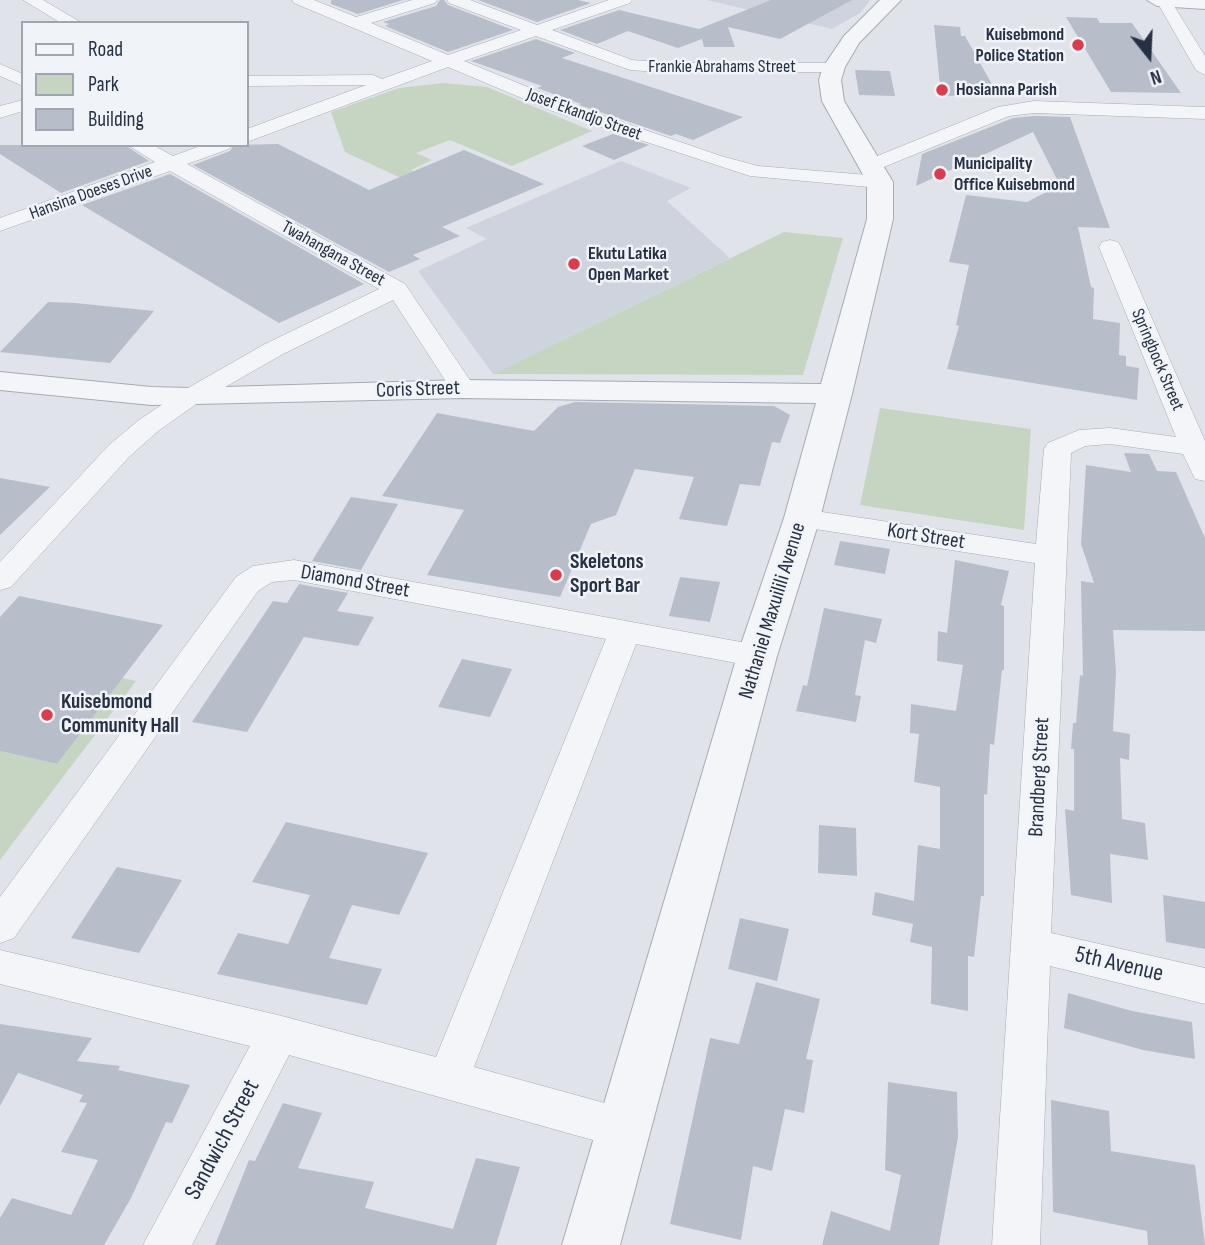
<!DOCTYPE html>
<style>
body{margin:0}
#map{position:relative;width:1205px;height:1245px;overflow:hidden;background:#e0e4ea;font-family:"Sofia Sans Condensed",sans-serif}
canvas{display:block}
.legend{position:absolute;left:21px;top:21px;width:228px;height:126px;box-sizing:border-box;background:#f0f3f8;border:2px solid #a0a5b0;margin:0;padding:9px 12px;list-style:none;font-size:21px;color:#273144}
.legend li{display:flex;align-items:center;gap:14px;height:35px}
.legend b{width:35px;border:2px solid #a0a5b0}
.north{position:absolute;left:1114px;top:21px;width:70px;height:70px;-webkit-text-stroke:5px #f0f3f8;paint-order:stroke;rotate:162deg;font-size:19px;font-weight:700;line-height:28px;text-align:center;color:#273144}
.north::after{content:'';display:block;margin:auto;width:24px;height:32px;background:#273144;clip-path:polygon(50% 0,100% 100%,50% 72%,0 100%)}
</style>
<div id="map">
<canvas width="1205" height="1245"></canvas>
<ul class="legend">
<li><b style="height:9px;background:#f3f5f8"></b>Road</li>
<li><b style="height:19px;background:#c5d5c1"></b>Park</li>
<li><b style="height:19px;background:#b7bdc9"></b>Building</li>
</ul>
<div class="north">N</div>
</div>
<script>
const ctx = document.querySelector('canvas').getContext('2d');
ctx.lineJoin = 'round';
function fillPath(path, color) { ctx.fillStyle = color; ctx.fill(path, 'evenodd'); }
const toPath = rows => new Path2D(rows.map(r => 'M' + r).join(''));
function stroke(path, color, width, dash) { ctx.strokeStyle = color; ctx.lineWidth = width; ctx.lineCap = dash ? 'butt' : 'round'; ctx.setLineDash(dash || []); ctx.stroke(path); }
function write(font, color, halo, rows, align = 'center') {
  ctx.font = font + ' "Sofia Sans Condensed",sans-serif'; ctx.lineWidth = 5; ctx.setLineDash([]); ctx.textBaseline = 'middle'; ctx.strokeStyle = halo; ctx.fillStyle = color; for (const [text, x, y, turn = 0] of rows) {
    ctx.save(); ctx.translate(x, y); ctx.rotate((+turn || 0) * Math.PI / 180); ctx.textAlign = isNaN(turn) ? turn : align; if (halo) ctx.strokeText(text, 0, 0); ctx.fillText(text, 0, 0); ctx.restore();
  }
}
fillPath(toPath([
 [706,0,869,0,869,2,860,13,832,29],
 [621,161,691,188,667,201,730,258,493,374,418,271,487,239,466,228]
]), '#ced3dd');
fillPath(toPath([
 [443,83,487,87,592,131,512,166,450,140,416,153,432,160,411,170,436,181,420,187,345,152,331,112,399,88],
 [784,232,843,238,803,375,493,374],
 [880,408,1031,429,1024,530,860,505],
 [122,678,136,681,0,860,0,751,57,764]
]), '#c5d5c1');
fillPath(toPath([
 [331,0,403,0,358,14,331,4],
 [440,0,444,0,448,5,513,30,448,52,385,26,389,24,383,22,436,6],
 [478,0,578,0,591,3,537,22],
 [771,0,852,0,780,39,728,27,735,47,704,47,702,39,678,48,628,31,597,44,560,30,619,10,699,29],
 [1066,17,1097,18,1100,23,1132,23,1181,93,1111,92],
 [934,25,960,27,961,36,965,36,998,95,941,96],
 [536,39,575,53,562,58,743,117,693,140,676,134,671,136,579,105,581,104,537,88,542,86,471,61],
 [855,70,890,71,895,96,859,95],
 [1034,116,1070,117,1110,228,1078,227,1091,287,1094,288,1093,319,1120,323,1119,355,1126,356,1126,366,1139,368,1137,400,947,369,959,326,956,325,969,265,949,262,966,195,1027,202,1060,185,1033,132,916,186,922,154,1013,118],
 [613,134,649,145,614,160,582,146],
 [278,144,369,190,464,150,544,184,442,227,460,236,413,255,420,259,389,272,193,165,230,151,234,145],
 [0,145,125,145,149,161,61,193,0,154],
 [170,174,364,284,279,323,82,205],
 [48,302,75,303,154,311,110,363,0,352],
 [575,402,774,406,790,415,780,443,772,442,760,486,740,484,727,526,679,519,694,477,635,469,616,515,591,524,560,597,427,575,464,510,382,496,437,413,534,431,558,407],
 [1124,453,1149,454,1157,471,1176,472,1205,538,1205,631,1113,630,1116,672,1113,731,1130,734,1129,760,1120,758,1122,819,1145,823,1148,860,1110,854,1112,903,1071,895,1065,809,1074,811,1074,749,1071,749,1073,723,1076,723,1080,675,1083,676,1081,581,1094,583,1081,544,1086,465,1131,472],
 [0,478,50,487,0,535],
 [351,497,398,504,361,570,312,561],
 [840,541,890,549,885,574,834,565],
 [955,560,1009,571,1001,605,1004,606,1004,670,1002,670,994,745,990,744,987,795,984,794,984,896,981,896,974,957,968,956,968,1011,931,1004,932,947,910,942,913,924,872,915,875,892,914,901,918,845,940,849,940,787,914,782,919,734,910,733,911,704,956,711,963,665,937,661,938,631,947,633],
 [680,577,720,582,710,622,669,616],
 [299,584,348,593,337,611,374,617,358,646,304,637,247,732,192,722,273,601,287,603],
 [19,596,163,625,57,764,0,751,0,617],
 [824,608,882,619,876,643,865,640,855,695,861,696,856,722,796,711,803,685,807,686],
 [462,659,512,669,490,717,438,707],
 [286,822,428,853,399,915,352,905,329,958,382,969,367,1005,217,974,238,933,288,944,310,895,252,882],
 [819,825,856,828,857,876,818,873],
 [117,867,182,880,139,953,71,938],
 [1163,895,1205,902,1205,949,1166,942],
 [740,918,789,929,777,981,728,969],
 [756,982,820,999,806,1059,813,1060,804,1113,785,1109,772,1171,753,1166,741,1240,670,1224,710,1038,739,1044],
 [1068,993,1132,1011,1192,1022,1195,1059,1143,1050,1064,1028],
 [0,1024,92,1038,77,1061,120,1066,118,1070,190,1085,172,1123,166,1122,131,1198,104,1245,0,1245,0,1218,12,1198,71,1215,98,1160,61,1152,87,1103,79,1102,83,1095,18,1073,0,1106],
 [888,1082,957,1092,958,1137,939,1245,822,1245,831,1211,890,1231,901,1175,885,1170],
 [1051,1100,1109,1111,1111,1151,1195,1165,1205,1245,1148,1245,1147,1231,1053,1212],
 [283,1103,322,1113,298,1168,374,1182,365,1208,453,1229,476,1158,520,1167,496,1245,215,1245,249,1160,255,1161]
]), '#b7bdc9');
const minor = toPath([
 [23,0,43,0,82,23,61,23,23,0],
 [292,0,314,0,356,17,412,0,437,0,435,3,371,23,448,55,521,30,449,3,447,0,470,0,537,25,609,0,632,0,630,3,552,30,632,60,672,63,840,63,843,67,834,72,672,73,630,70,536,36,464,61,569,104,721,156,758,166,880,176,887,178,890,182,887,186,880,188,750,176,555,112,448,67,247,142,247,129,366,85,247,86,247,76,373,75,382,79,432,61,294,3,292,0],
 [1156,0,1171,1,1205,56,1205,75,1196,70,1156,0],
 [0,64,23,74,23,86,0,76,0,64],
 [23,100,23,111,0,118,0,106,23,100],
 [1034,101,1205,107,1205,119,1034,113,1009,116,879,169,872,171,865,169,862,165,865,161,998,107,1034,101],
 [128,145,153,145,173,156,203,145,232,145,229,149,187,164,405,284,476,389,472,394,463,397,454,394,393,300,283,354,199,402,157,432,129,457,11,587,0,590,0,562,109,445,139,420,181,392,265,344,379,289,170,171,0,231,0,218,155,162,128,145],
 [1110,240,1118,242,1121,247,1205,441,1205,481,1195,479,1183,454,1110,444,1085,446,1071,453,1051,933,1205,968,1205,1004,1050,966,1040,1245,992,1245,1035,563,802,527,792,524,788,518,792,512,802,509,1036,544,1044,449,1048,443,1079,430,1110,428,1176,437,1099,247,1102,242,1110,240],
 [294,560,757,645,768,648,773,656,768,664,757,667,636,644,474,1067,641,1113,647,1128,641,1143,625,1149,289,1055,192,1245,143,1245,250,1046,0,984,0,950,278,1015,436,1057,606,639,294,580,272,582,258,591,14,938,0,943,0,897,236,577,253,566,294,560]
]);
const tertiary = toPath([
 [880,0,901,0,859,43,845,67,841,80,844,101,893,182,893,219,852,394,820,518,777,656,620,1245,562,1245,737,656,784,518,816,403,463,398,151,405,0,390,0,372,151,387,190,388,463,380,821,384,867,219,867,182,822,101,819,80,823,67,844,36,880,0],
 [1147,0,1205,0,1205,9,1157,6,1147,0]
]);
stroke(minor, '#a5abb5', 1);
stroke(tertiary, '#a5abb5', 2);
fillPath(minor, '#f3f5f8');
fillPath(tertiary, '#f3f5f8');
for (const [x, y, r, color] of [
 [1078,45,7,"#da3b4d"],
 [942,90,7,"#da3b4d"],
 [940,174,7,"#da3b4d"],
 [574,264,7,"#da3b4d"],
 [556,575,7,"#da3b4d"],
 [47,715,7,"#da3b4d"]
]) { const dot = new Path2D(); dot.arc(x, y, r, 0, 2 * Math.PI); ctx.fillStyle = color; ctx.fill(dot); stroke(dot, '#f0f3f8', 2.5); }
write('bold 18px', '#273144', '#f0f3f8', [
 ["Kuisebmond",1064,35,"right"],
 ["Police Station",1064,56,"right"],
 ["Hosianna Parish",956,90],
 ["Municipality",954,164],
 ["Office Kuisebmond",954,185],
 ["Ekutu Latika",588,254],
 ["Open Market",588,275]
], 'left');
write('18px', '#273144', '#f0f3f8', [
 ["Frankie Abrahams Street",722,67],
 ["Josef Ekandjo Street",584,115,20],
 ["Hansina Doeses Drive",91,193,-20],
 ["Twahangana Street",333,254,29],
 ["Springbock Street",1157,360,67]
]);
write('21px', '#273144', '#f0f3f8', [
 ["Coris Street",418,390,-2],
 ["Kort Street",926,537,9],
 ["Diamond Street",355,582,10],
 ["Nathaniel Maxuilili Avenue",773,611,-73],
 ["Brandberg Street",1040,777,-87]
]);
write('bold 21px', '#273144', '#f0f3f8', [
 ["Skeletons",570,563],
 ["Sport Bar",570,587],
 ["Kuisebmond",61,703],
 ["Community Hall",61,727]
], 'left');
write('24px', '#273144', '#f0f3f8', [
 ["5th Avenue",1119,965,13],
 ["Sandwich Street",223,1140,-62]
]);
</script>
